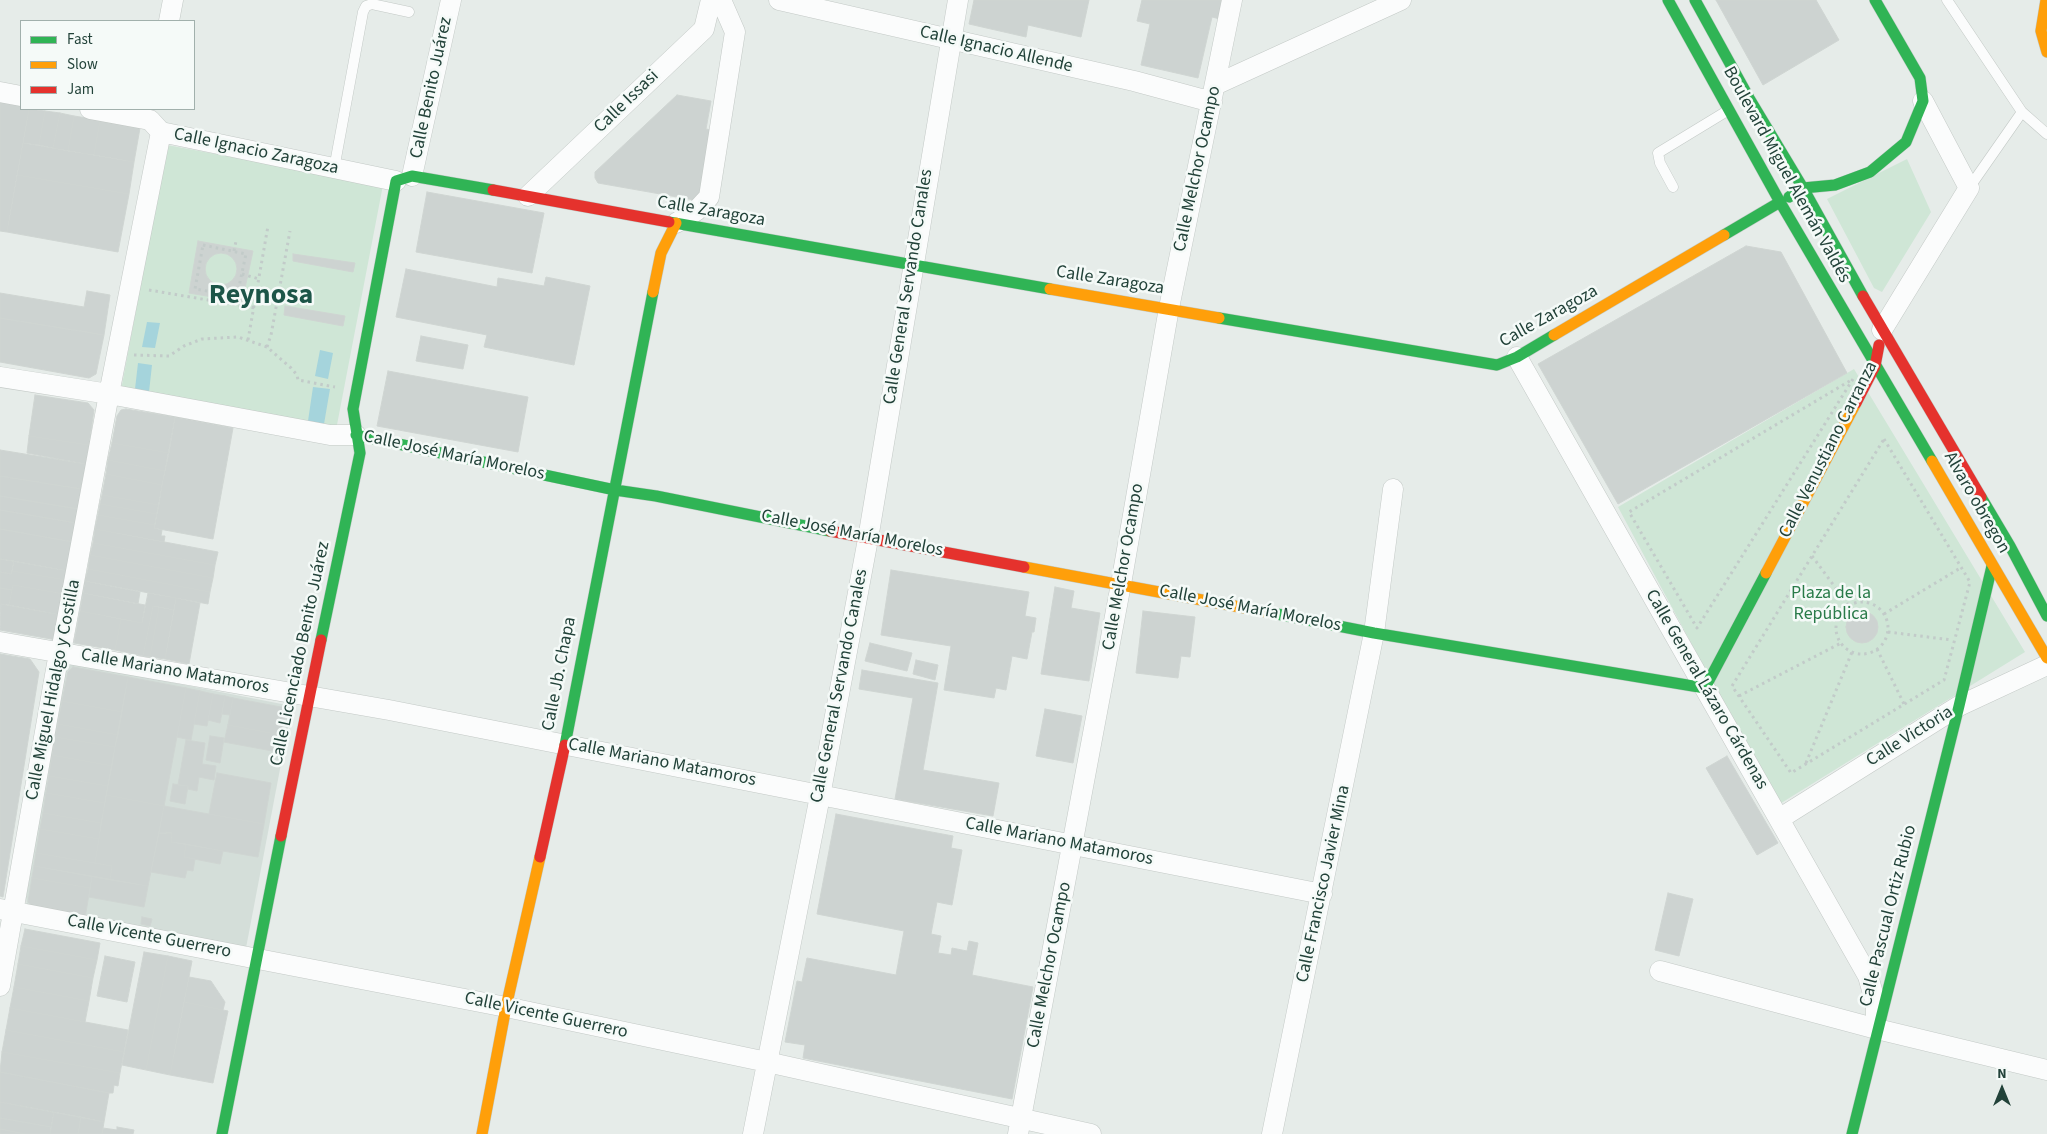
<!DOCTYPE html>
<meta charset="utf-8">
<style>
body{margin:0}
#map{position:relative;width:2047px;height:1134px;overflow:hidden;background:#e6ece9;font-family:"Source Sans 3",sans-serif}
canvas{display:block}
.legend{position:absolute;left:20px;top:20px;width:175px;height:90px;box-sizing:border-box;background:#f5faf8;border:1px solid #a1b0ac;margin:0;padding:6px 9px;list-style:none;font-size:15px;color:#224239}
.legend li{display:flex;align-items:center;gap:10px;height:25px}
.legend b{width:25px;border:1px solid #a1b0ac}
.north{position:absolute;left:1977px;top:1064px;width:50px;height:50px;-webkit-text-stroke:4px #f5faf8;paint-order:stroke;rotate:0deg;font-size:14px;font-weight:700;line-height:20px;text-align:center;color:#224239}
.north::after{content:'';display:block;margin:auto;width:18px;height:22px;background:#224239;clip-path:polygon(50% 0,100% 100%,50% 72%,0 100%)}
</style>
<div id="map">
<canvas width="2047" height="1134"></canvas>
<ul class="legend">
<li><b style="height:6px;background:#30b455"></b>Fast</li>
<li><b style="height:6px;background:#ff9f0a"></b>Slow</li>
<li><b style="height:6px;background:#e5322d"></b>Jam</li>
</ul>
<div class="north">N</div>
</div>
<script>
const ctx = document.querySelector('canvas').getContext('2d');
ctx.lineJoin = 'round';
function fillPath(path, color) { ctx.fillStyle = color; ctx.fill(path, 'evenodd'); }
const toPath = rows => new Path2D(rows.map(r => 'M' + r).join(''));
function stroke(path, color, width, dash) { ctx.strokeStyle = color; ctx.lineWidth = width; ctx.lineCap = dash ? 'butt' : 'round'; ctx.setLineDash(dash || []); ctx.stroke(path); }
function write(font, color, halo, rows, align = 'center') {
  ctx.font = font + ' "Source Sans 3",sans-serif'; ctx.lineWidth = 5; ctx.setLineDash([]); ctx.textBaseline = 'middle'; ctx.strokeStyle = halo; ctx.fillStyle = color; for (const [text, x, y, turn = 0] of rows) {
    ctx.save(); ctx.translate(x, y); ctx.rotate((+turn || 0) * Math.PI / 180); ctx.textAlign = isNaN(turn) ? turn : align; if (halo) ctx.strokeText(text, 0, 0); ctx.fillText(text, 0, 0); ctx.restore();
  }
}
fillPath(toPath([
 [72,663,292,706,246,948,27,907,26,897,63,675,67,664]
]), '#d4ded9');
fillPath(toPath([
 [167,145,383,185,336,430,121,390],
 [1907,159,1931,212,1882,292,1874,288,1827,199],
 [1854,369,2025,652,1778,805,1618,507]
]), '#cfe6d6');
fillPath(toPath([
 [147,322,160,323,155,348,142,347],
 [320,350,333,353,328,379,315,376],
 [138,363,152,365,149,392,135,389],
 [313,387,330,389,324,424,308,421]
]), '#a5d4dc');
const building = toPath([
 [974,0,1089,0,1081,37,1028,25,1026,37,969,24,974,0],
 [1142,0,1225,0,1220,19,1212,17,1198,78,1141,65,1150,24,1137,21,1142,0],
 [1716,0,1816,0,1839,40,1763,85,1716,0],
 [677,95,711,101,706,129,712,130,700,201,598,183,595,178,595,172,677,95],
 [0,102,21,106,21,109,29,109,7,232,0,231,0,102],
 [29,109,45,111,39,145,23,143,29,109],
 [45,111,60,113,53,148,39,145,45,111],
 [60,113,74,116,68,151,53,148,60,113],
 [74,116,100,120,94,155,68,151,74,116],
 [100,120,140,128,134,162,94,155,100,120],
 [23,143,134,162,129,194,17,175,23,143],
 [17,175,129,194,118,252,7,232,17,175],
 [427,192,544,213,532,273,416,252,427,192],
 [198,241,253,251,242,302,189,293,198,241],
 [1746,246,1781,252,1847,373,1618,504,1538,364,1746,246],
 '205 269a16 16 0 1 1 32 0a16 16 0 1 1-32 0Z',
 [293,254,355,263,353,272,293,261,293,254],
 [406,269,497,287,498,278,544,286,546,277,590,286,574,365,484,347,487,335,396,317,406,269],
 [87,291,110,295,104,335,0,318,0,293,84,307,87,291],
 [285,306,345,316,343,326,284,315,285,306],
 [0,318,104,335,96,374,89,378,0,362,0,318],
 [421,336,468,345,463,369,416,361,421,336],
 [388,371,528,397,518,452,377,426,388,371],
 [35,395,88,403,94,410,89,445,29,436,35,395],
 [126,409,175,417,169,453,112,443,117,416,121,410,126,409],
 [175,417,233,428,213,539,154,528,175,417],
 [29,436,89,445,86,464,27,453,29,436],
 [112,443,169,453,165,471,108,460,112,443],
 [0,450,86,464,81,489,0,476,0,450],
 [108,460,165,471,162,485,106,474,108,460],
 [106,474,162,485,159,505,102,495,106,474],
 [0,476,81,489,78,509,0,496,0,476],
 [102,495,159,505,157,514,100,504,102,495],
 [0,496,78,509,76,523,0,510,0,496],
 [100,504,157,514,155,525,98,515,100,504],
 [0,510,76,523,73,542,0,529,0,510],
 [98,515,155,525,154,528,162,530,161,536,165,536,164,542,95,529,98,515],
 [0,529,73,542,68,571,0,559,0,529],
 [95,529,218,552,215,565,93,543,95,529],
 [93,543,215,565,213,578,90,555,93,543],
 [90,555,213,578,210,592,88,569,90,555],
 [0,559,14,561,11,574,0,572,0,559],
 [14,561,68,571,66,580,12,571,14,561],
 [88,569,210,592,208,604,85,581,88,569],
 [891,570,1029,592,1025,616,1036,618,1034,632,1032,632,1027,659,1012,656,1006,690,996,688,994,698,944,690,951,646,881,635,891,570],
 [12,571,66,580,64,594,13,585,12,590,0,588,0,572,11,574,12,571],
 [85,581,140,592,138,604,83,593,85,581],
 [13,585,64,594,61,615,9,605,13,585],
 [1055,587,1074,591,1071,608,1100,613,1089,681,1041,674,1055,587],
 [0,588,12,590,9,605,1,604,0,613,0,588],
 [83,593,145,605,142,623,80,611,83,593],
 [148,593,176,598,174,610,153,606,143,656,115,650,121,619,142,623,148,593],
 [176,598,200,603,189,664,165,659,176,598],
 [1,604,61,615,57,640,0,630,1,604],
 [153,606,159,607,150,657,143,656,153,606],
 [159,607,174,610,165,659,150,657,159,607],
 [80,611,121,619,115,650,74,643,80,611],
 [1143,611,1195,617,1190,657,1181,656,1178,678,1136,673,1143,611],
 '1846 627a16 16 0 1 1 32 0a16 16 0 1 1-32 0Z',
 [870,643,912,653,907,671,865,661,870,643],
 [0,654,30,659,39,672,3,897,0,896,0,654],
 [916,660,938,665,935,680,913,674,916,660],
 [73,667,128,677,122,712,62,701,68,672,73,667],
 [862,670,938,683,923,770,999,783,993,816,895,799,913,698,859,689,862,670],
 [128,677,186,688,164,806,106,795,128,677],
 [186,688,200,691,191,740,177,737,186,688],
 [200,691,213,694,207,726,194,724,200,691],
 [213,694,225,696,220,723,208,720,213,694],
 [225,696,233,698,230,715,222,714,225,696],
 [233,698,286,708,281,735,228,725,233,698],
 [62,701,122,712,118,735,58,724,62,701],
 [1045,709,1082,716,1073,763,1036,756,1045,709],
 [58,724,118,735,115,747,55,737,58,724],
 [228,725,281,735,278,752,224,742,228,725],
 [210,736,224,738,220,763,206,760,210,736],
 [55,737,115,747,112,766,52,755,55,737],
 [186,740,205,743,202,764,216,766,214,780,199,777,197,791,188,789,188,786,178,785,186,740],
 [52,755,112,766,108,786,49,776,52,755],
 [1727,756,1778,843,1757,855,1706,768,1727,756],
 [217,773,271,783,264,824,209,814,217,773],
 [49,776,108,786,105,803,46,793,49,776],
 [173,784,188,786,185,804,170,801,173,784],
 [46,793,105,803,101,823,43,813,46,793],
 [106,795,164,806,148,886,110,880,112,866,95,863,106,795],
 [164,806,264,824,258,857,171,842,172,833,159,833,164,806],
 [43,813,101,823,99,839,40,829,43,813],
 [836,814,953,836,951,848,962,850,952,905,937,902,931,934,941,936,938,953,951,955,952,948,967,951,969,941,978,943,972,975,1033,987,1012,1099,803,1058,805,1045,785,1042,797,981,802,982,807,958,896,975,904,931,817,914,836,814],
 [40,829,99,839,95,863,36,853,40,829],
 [166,832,172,833,171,842,186,844,184,857,195,859,193,871,187,870,185,878,151,872,159,833,166,834,166,832],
 [186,844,223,851,220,864,184,857,186,844],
 [36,853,112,866,110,880,34,866,36,853],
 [34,866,92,876,90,888,32,878,34,866],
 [92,876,148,886,144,907,89,897,92,876],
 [32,878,90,888,85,918,35,908,28,902,32,878],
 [1668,893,1693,899,1679,956,1655,950,1668,893],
 [142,917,152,919,150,926,141,924,142,917],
 [25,929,100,943,97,960,21,946,25,929],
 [21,946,97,960,93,978,18,964,21,946],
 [144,952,168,956,146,1070,122,1065,144,952],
 [105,956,135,962,127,1002,97,996,105,956],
 [168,956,192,961,170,1075,146,1070,168,956],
 [18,964,93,978,89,1001,14,987,18,964],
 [189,977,211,981,225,1002,223,1010,184,1002,189,977],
 [14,987,89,1001,85,1022,10,1008,14,987],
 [184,1002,228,1011,213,1083,170,1075,184,1002],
 [10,1008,128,1030,124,1052,6,1030,10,1008],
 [6,1030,124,1052,120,1073,2,1052,6,1030],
 [2,1052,120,1073,118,1086,114,1085,113,1093,109,1093,0,1072,2,1052],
 [0,1072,109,1093,104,1122,0,1102,0,1072],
 [0,1102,54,1112,51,1127,0,1118,0,1102],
 [54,1112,81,1117,78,1134,50,1134,54,1112],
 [81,1117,104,1122,102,1134,78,1134,81,1117],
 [0,1118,51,1127,50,1134,25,1134,0,1129,0,1118],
 [117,1127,134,1130,133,1134,102,1134,103,1128,117,1130,117,1127],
 [0,1129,25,1134,0,1134,0,1129]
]);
fillPath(building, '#cdd3d1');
stroke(building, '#cfd5d2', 1);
const lane = toPath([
 [1947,0,2022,112,2047,134],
 [334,169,363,12,366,6,372,4,409,12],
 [1673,187,1660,163,1658,153,1727,111],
 [1969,188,2022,112]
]);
const street = toPath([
 [779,0,1134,81,1212,102],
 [169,21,173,0],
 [1215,85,1401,0],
 [0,92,21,96],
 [90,109,150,120,161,132,396,181],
 [412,176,451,0],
 [528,196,704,29,711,0],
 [676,223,696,211,709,197,735,32,721,0],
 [1882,330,1969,188,1923,101],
 [1517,357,1868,976,1876,1004,1876,1019],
 [0,377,109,394,330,435,356,435],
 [0,642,389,710,1322,894],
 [1779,819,1959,706,2047,665],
 [0,909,506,1007,767,1062,1091,1134],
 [1660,971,1877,1029,2047,1070],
 [0,986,57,664,63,641,109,394,161,132],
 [753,1134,820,796,868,539,958,0],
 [1018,1134,1121,584,1169,308,1232,0],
 [1272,1134,1374,633,1393,489]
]);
const fast = toPath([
 [1668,0,1780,202,1932,461],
 [1695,0,1749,98,1803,188,1863,296],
 [1789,197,1803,188,1835,185,1870,172,1906,142,1923,101,1920,78,1875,0],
 [669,222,1050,289],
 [1724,235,1780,202],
 [1219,318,1497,365,1517,357,1554,335],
 [356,435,615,490,656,496,830,531],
 [1981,497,2010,546,2047,616],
 [1272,613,1374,633,1705,688,1766,573],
 [321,640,360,453,353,409,396,181,412,176,493,190],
 [565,745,653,292],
 [222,1134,281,836],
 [1852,1134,1959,706,1992,566]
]);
const slow = toPath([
 [2046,0,2041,31,2047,52],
 [1050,289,1219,318],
 [653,292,661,253,676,223],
 [1554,335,1724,235],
 [1932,461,2047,658],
 [1024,567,1272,613],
 [1766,573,1856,403],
 [482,1134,506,1007,540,857]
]);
const jam = toPath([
 [493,190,669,222],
 [1863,296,1981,497],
 [1856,403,1875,366,1879,345],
 [830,531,1024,567],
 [281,836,321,640],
 [540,857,565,745]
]);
stroke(lane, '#c3c9c6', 11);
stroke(street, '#c3c9c6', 21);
stroke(fast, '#c1cac6', 12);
stroke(slow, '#c1cac6', 12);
stroke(jam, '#c1cac6', 12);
stroke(toPath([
 [203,245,246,254,237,296,195,289,203,245],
 [234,251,236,241],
 [242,274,259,279],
 [149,290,255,308],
 [248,340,268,226],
 [267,347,271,335,290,231],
 [134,355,169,356,184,346,202,339,238,337,267,347,291,368,297,375,298,380,335,387],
 [1853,379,1697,628,1629,512,1853,379],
 [1884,439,1970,582,1944,680,1791,773,1732,686,1884,439],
 [1812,556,1849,606],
 '1836 628a26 26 0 1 1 52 0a26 26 0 1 1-52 0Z',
 [1884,614,1962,567],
 [1888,632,1952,640],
 [1877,649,1904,704],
 [1739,696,1841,643],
 [1806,763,1852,652]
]), '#c2cbc9', 3, [2.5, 4]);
stroke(lane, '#fbfcfc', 10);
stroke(street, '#fbfcfc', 20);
stroke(fast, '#30b455', 11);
stroke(slow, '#ff9f0a', 11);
stroke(jam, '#e5322d', 11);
write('18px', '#224239', '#f5faf8', [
 ["Calle Ignacio Allende",996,50,13],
 ["Calle Benito Juárez",432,88,-78],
 ["Calle Issasi",627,102,-44],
 ["Calle Ignacio Zaragoza",256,152,12],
 ["Calle Melchor Ocampo",1198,169,-78],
 ["Boulevard Miguel Alemán Valdés",1786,175,61],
 ["Calle Zaragoza",711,212,10],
 ["Calle Zaragoza",1110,281,9],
 ["Calle General Servando Canales",909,287,-81],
 ["Calle Zaragoza",1549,317,-29],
 ["Calle Venustiano Carranza",1829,450,-63],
 ["Calle José María Morelos",454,456,12],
 ["Alvaro obregon",1976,503,60],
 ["Calle José María Morelos",852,534,11],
 ["Calle Melchor Ocampo",1124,567,-80],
 ["Calle José María Morelos",1250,609,11],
 ["Calle Licenciado Benito Juárez",301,654,-78],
 ["Calle Mariano Matamoros",175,672,10],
 ["Calle Jb. Chapa",560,674,-79],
 ["Calle General Servando Canales",840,686,-79],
 ["Calle Miguel Hidalgo y Costilla",54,690,-79],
 ["Calle General Lázaro Cárdenas",1706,690,60],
 ["Calle Victoria",1910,737,-32],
 ["Calle Mariano Matamoros",662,763,11],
 ["Calle Mariano Matamoros",1059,842,11],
 ["Calle Francisco Javier Mina",1324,884,-78],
 ["Calle Pascual Ortiz Rubio",1889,916,-76],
 ["Calle Vicente Guerrero",149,937,11],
 ["Calle Melchor Ocampo",1050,965,-79],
 ["Calle Vicente Guerrero",546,1016,12]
]);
write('18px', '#297b49', '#f5faf8', [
 ["Plaza de la",1831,594],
 ["República",1831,615]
]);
write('bold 28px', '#1c5548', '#f5faf8', [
 ["Reynosa",261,297]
]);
</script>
